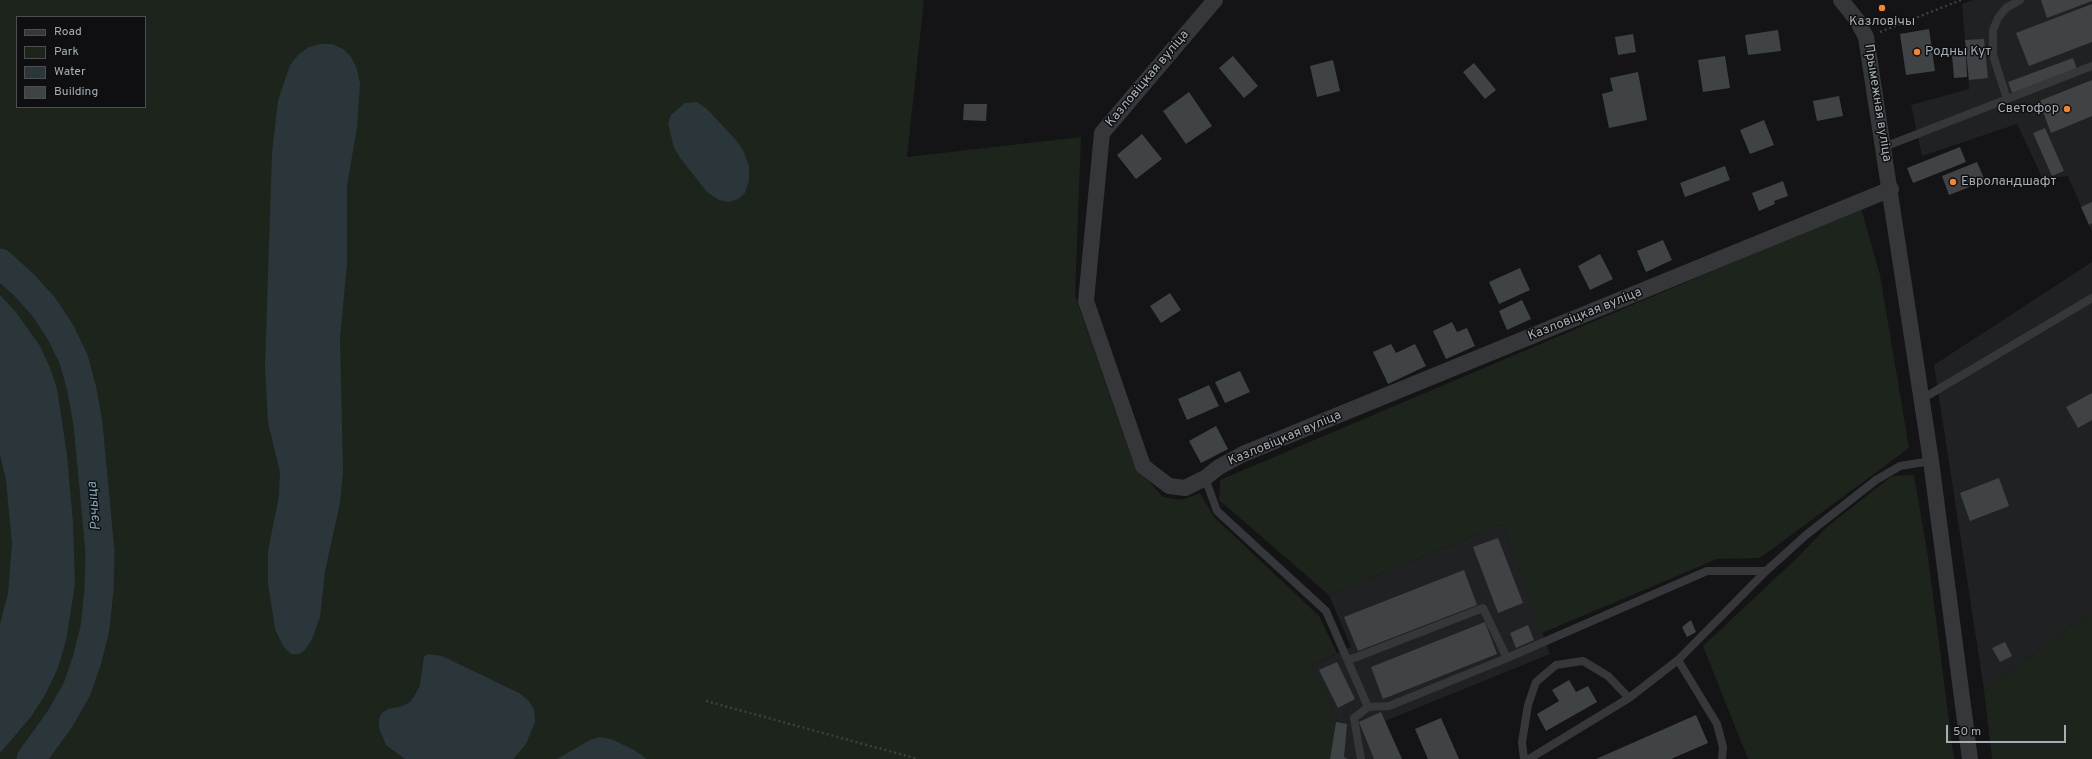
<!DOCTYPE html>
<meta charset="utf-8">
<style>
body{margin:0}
#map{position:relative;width:2092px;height:759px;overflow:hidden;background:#141416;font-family:Overpass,sans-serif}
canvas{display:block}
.legend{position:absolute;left:16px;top:16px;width:130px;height:92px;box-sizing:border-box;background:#0f0f11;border:1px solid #4b4f53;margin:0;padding:5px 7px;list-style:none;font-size:12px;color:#a6afb6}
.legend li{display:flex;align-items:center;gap:8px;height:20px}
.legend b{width:20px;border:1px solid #4b4f53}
.scale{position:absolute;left:1946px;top:725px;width:120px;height:18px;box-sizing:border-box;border:2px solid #a6afb6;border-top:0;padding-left:5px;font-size:12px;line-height:14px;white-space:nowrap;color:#a6afb6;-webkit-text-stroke:3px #0f0f11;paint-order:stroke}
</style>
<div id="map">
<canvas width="2092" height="759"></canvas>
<ul class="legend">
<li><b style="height:5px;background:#35373b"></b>Road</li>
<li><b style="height:11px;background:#1d241c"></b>Park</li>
<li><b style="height:11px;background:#2a363a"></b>Water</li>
<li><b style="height:11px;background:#404346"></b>Building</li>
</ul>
<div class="scale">50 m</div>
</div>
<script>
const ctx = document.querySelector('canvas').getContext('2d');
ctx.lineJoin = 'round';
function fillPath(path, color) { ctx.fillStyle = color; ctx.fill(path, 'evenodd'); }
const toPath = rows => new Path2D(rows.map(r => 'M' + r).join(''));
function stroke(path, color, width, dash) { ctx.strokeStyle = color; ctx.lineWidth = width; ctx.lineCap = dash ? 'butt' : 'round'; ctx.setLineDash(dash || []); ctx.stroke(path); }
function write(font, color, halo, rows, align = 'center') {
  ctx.font = font + ' Overpass,sans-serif'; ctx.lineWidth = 3; ctx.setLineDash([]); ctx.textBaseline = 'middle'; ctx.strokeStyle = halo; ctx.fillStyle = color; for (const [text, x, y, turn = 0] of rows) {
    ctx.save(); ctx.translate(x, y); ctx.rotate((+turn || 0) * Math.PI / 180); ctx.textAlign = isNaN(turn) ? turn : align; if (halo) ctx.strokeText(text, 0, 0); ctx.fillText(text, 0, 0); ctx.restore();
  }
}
fillPath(toPath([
 [1973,0,2092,0,2092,232,2068,176,2043,179,2017,124,1922,156,1911,105,1969,89,1962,4],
 [2092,262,2092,612,1984,690,1934,365],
 [1503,524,1550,654,1385,721,1402,759,1330,759,1337,716,1312,665,1351,647,1329,595]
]), '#202123');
fillPath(toPath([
 [0,0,924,0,907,157,1081,137,1075,295,1134,465,1163,497,1182,500,1200,493,1214,517,1319,616,1337,653,1312,665,1337,716,1330,759,0,759],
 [17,17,145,17,145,107,17,107],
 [1861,208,1880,275,1909,448,1760,558,1717,559,1542,633,1503,524,1329,595,1219,500,1220,480],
 [1914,475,1928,557,1954,759,1748,759,1703,646,1797,558,1828,526,1892,476],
 [2092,612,2092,759,1992,759,1984,690]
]), '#1d241c');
fillPath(toPath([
 [320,44,332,44,343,49,351,57,357,69,360,84,357,127,347,186,347,263,340,338,343,471,340,503,325,571,320,617,312,639,305,650,299,654,291,654,283,646,275,629,268,583,268,551,279,496,280,472,268,422,265,367,272,153,278,101,290,65,299,54,309,47],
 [697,102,707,109,736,140,744,152,749,166,749,180,745,193,738,199,729,202,719,200,707,192,681,159,674,148,668,123,671,115,685,103],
 [0,295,15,311,40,346,50,368,57,389,67,455,73,523,75,584,66,640,58,668,45,695,30,718,0,753,0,624,8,594,12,544,6,480,0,454],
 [428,654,442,656,519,693,529,701,534,710,535,722,526,744,513,759,405,759,386,745,379,728,379,719,382,713,388,709,403,706,410,702,415,695,420,685,424,657],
 [600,737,611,739,634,750,647,759,557,759,590,740]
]), '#2a363a');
stroke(toPath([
 [0,263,23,284,44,307,61,333,74,360,82,390,88,424,100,552,99,590,95,628,87,660,77,689,60,719,31,759]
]), '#2a363a', 29);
fillPath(toPath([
 [2041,0,2092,0,2092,1,2047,18],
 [2092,4,2092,42,2029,66,2016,33],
 [1929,29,1935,71,1906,75,1900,34],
 [1778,30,1781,51,1748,55,1745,35],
 [1633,34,1636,52,1618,55,1615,37],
 [1984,39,1988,78,1969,80,1965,40],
 [1966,54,1967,77,1954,78,1952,55],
 [1233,56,1258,86,1244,98,1219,68],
 [1725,56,1730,88,1703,92,1698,60],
 [2073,58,2077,69,2012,93,2008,82],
 [1333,60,1340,91,1317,97,1310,66],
 [1474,63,1496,90,1485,99,1463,72],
 [1638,72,1647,120,1609,128,1602,94,1613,91,1610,78],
 [2092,80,2092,116,2051,133,2039,101],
 [1189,92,1212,126,1186,144,1163,111],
 [1839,96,1843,116,1817,121,1813,101],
 [964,104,987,104,986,121,963,120],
 [1764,120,1774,145,1750,154,1740,130],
 [2045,128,2064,171,2052,176,2033,133],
 [1142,134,1162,159,1136,179,1117,155],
 [1960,147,1966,162,1913,183,1907,168],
 [1977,162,1985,181,1949,195,1942,176],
 [1725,166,1730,180,1685,197,1680,183],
 [1783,181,1788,196,1774,201,1775,204,1759,211,1752,193],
 [2092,202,2092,223,2089,225,2081,207],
 [1663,240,1672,260,1646,272,1637,251],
 [1600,254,1613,279,1590,290,1578,266],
 [1520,268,1530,290,1499,304,1489,282],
 [1170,293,1181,310,1161,323,1150,306],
 [1522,300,1531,319,1507,330,1499,311],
 [1452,322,1457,332,1467,328,1475,346,1446,359,1433,331],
 [1391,344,1396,353,1415,344,1426,366,1388,384,1373,352],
 [1240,371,1250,392,1225,403,1215,382],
 [1209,385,1219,406,1187,420,1178,399],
 [2092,393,2092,420,2078,428,2066,407],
 [1216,426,1228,449,1201,463,1189,441],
 [1999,478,2009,506,1970,521,1960,493],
 [1498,538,1523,603,1498,613,1473,547],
 [1464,570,1477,605,1358,651,1344,617],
 [1691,620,1696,632,1687,637,1682,627],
 [1485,622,1497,654,1383,699,1371,667],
 [1528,625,1534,640,1516,648,1510,633],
 [2005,642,2012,656,2000,662,1992,648],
 [1337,662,1355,699,1338,708,1319,670],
 [1569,680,1576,692,1588,686,1597,702,1546,731,1537,714,1559,701,1552,690],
 [1381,712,1385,721,1402,759,1374,759,1359,722],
 [1696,715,1708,743,1671,759,1596,759],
 [1441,718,1459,759,1428,759,1415,729],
 [1336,722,1347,724,1344,757,1348,759,1330,759]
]), '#404346');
stroke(toPath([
 [1880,32,1961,0],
 [706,701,918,759]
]), '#3b3f42', 2.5, [2, 3]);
stroke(toPath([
 [2007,99,1993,55,1993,30,1998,18,2006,8,2020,0],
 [1884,147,2092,66],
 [1922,399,2092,298],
 [1205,478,1217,511,1326,611,1368,707,1354,718,1361,759],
 [1349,660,1483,608,1507,658],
 [1678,660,1717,724,1723,747,1722,759],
 [1368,707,1389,706,1507,658,1707,571,1766,571],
 [1524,759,1522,742,1528,705,1536,682,1556,665,1583,661,1608,676,1629,698],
 [1529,759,1629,698,1678,660,1766,571,1806,535,1876,480,1900,466,1931,461]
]), '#35373b', 8);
stroke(toPath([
 [1215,0,1102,133,1086,301,1143,466,1169,486,1185,488,1205,478,1219,467,1243,454,1891,189],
 [1841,0,1857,20,1866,37,1931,461,1970,759]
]), '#35373b', 16);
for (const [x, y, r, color] of [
 [1882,8,4,"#f3852f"],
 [1917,52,4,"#f3852f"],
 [2067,109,4,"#f3852f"],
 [1953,182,4,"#f3852f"]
]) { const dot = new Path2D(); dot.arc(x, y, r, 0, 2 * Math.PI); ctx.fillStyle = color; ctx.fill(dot); stroke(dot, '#0f0f11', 1.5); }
write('13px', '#a6afb6', '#0f0f11', [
 ["Казловічы",1882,22,"center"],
 ["Родны Кут",1925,52],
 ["Светофор",2059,109,"right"],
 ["Евроландшафт",1961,182]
], 'left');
write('13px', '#a6afb6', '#0f0f11', [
 ["Казловіцкая вуліца",1148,79,-50],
 ["Прымежная вуліца",1877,103,81],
 ["Казловіцкая вуліца",1585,315,-22],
 ["Казловіцкая вуліца",1285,439,-23]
]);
write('italic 14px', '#7ca5b2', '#0f0f11', [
 ["Рэчыца",95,506,-95]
]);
</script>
